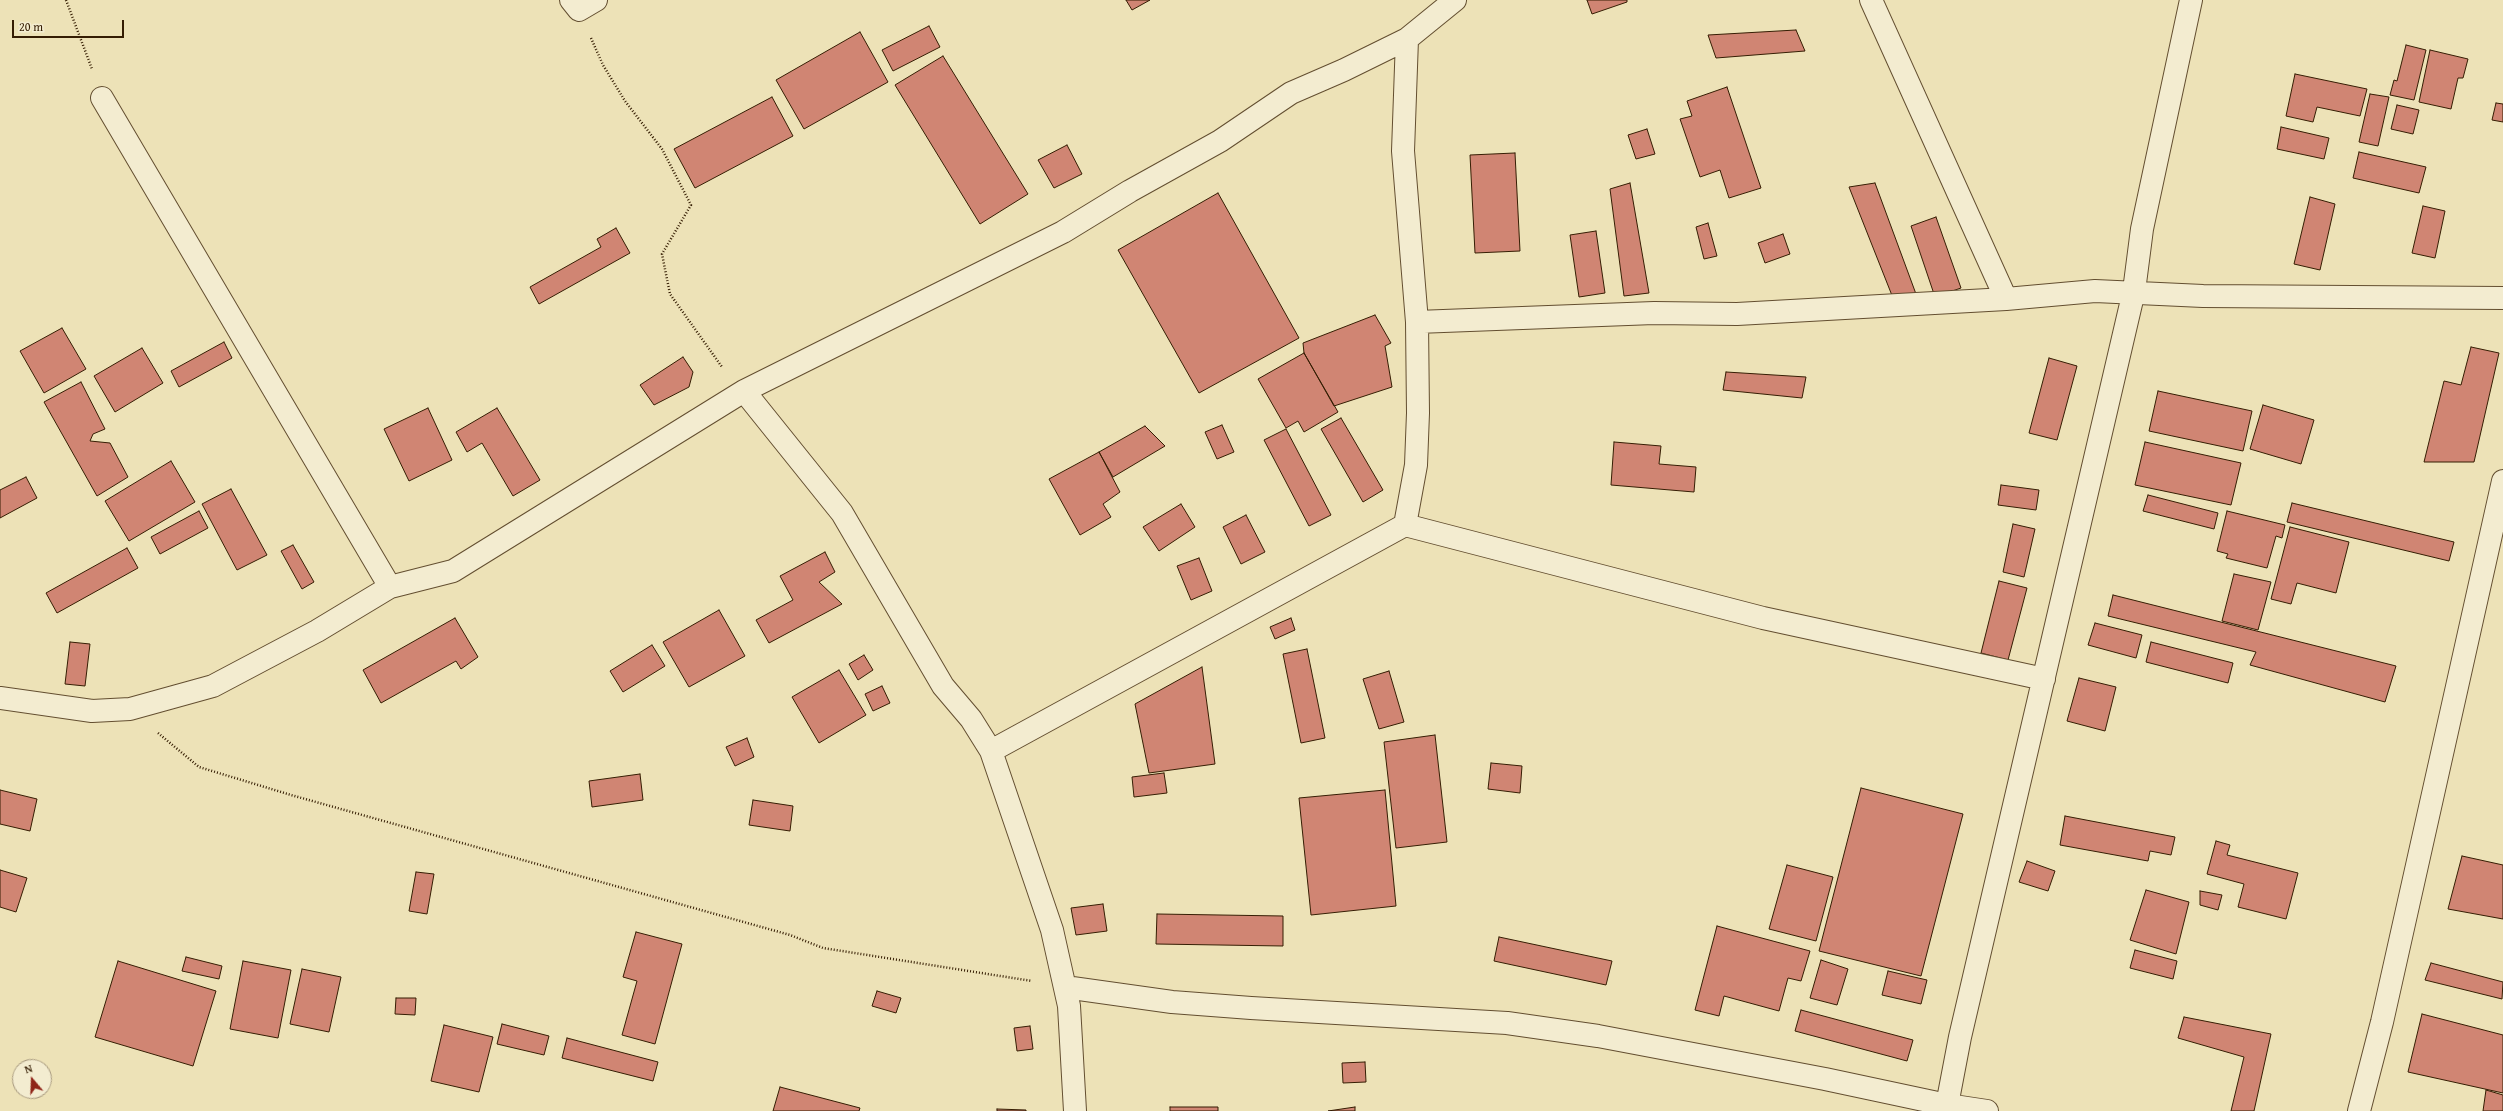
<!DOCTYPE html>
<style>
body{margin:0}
#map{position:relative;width:2503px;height:1111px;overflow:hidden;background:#ede2b7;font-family:"Gentium Book Plus",serif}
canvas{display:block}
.north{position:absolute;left:12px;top:1059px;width:40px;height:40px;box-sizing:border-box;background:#f3ecd0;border:1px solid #a7997e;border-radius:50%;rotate:341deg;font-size:11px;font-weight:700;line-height:16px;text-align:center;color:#351d03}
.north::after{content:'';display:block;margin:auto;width:14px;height:18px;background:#8f2418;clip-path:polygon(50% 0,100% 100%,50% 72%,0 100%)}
.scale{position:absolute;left:12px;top:20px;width:112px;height:18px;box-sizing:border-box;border:2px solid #351d03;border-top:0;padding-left:5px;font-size:12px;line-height:14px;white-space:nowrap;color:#351d03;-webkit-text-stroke:3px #f3ecd0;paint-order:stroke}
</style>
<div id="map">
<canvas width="2503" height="1111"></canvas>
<div class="north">N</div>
<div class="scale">20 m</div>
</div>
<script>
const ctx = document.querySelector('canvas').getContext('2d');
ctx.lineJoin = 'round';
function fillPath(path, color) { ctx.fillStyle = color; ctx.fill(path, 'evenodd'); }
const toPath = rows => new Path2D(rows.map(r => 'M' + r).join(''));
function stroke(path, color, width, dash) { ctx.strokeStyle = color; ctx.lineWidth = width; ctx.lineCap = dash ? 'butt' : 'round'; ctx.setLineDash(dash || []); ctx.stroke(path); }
const building = toPath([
 [1126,0,1150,0,1132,10,1126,0],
 [1587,0,1627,0,1627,2,1592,14,1587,0],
 [929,26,940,47,893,71,882,50,929,26],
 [1796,30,1805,51,1716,58,1708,35,1796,30],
 [860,32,888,82,804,129,776,80,860,32],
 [2406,45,2426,50,2414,100,2390,95,2394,80,2397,81,2406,45],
 [2430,50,2468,59,2463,78,2458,78,2451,109,2419,102,2430,50],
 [943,56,1028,194,980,224,895,85,943,56],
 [2295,74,2367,89,2360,116,2317,107,2313,122,2286,116,2295,74],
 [1727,87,1761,188,1729,198,1720,170,1700,177,1680,119,1692,116,1687,101,1727,87],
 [2370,94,2389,97,2378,146,2359,142,2370,94],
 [772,97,793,136,695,188,674,149,772,97],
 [2496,103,2503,104,2503,122,2492,120,2496,103],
 [2397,105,2419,110,2413,134,2391,129,2397,105],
 [2281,127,2329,138,2324,159,2277,149,2281,127],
 [1647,129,1655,154,1636,159,1628,135,1647,129],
 [1067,145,1082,174,1054,188,1038,160,1067,145],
 [2359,152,2426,167,2419,193,2353,178,2359,152],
 [1515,153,1520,251,1475,253,1470,155,1515,153],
 [1630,183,1649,293,1624,296,1610,189,1630,183],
 [1875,183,1916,294,1893,298,1849,187,1875,183],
 [1218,193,1299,338,1199,393,1118,250,1218,193],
 [2310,197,2335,204,2320,270,2294,264,2310,197],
 [2423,206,2445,211,2435,258,2412,253,2423,206],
 [1936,217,1961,288,1935,297,1911,226,1936,217],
 [1708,223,1717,256,1704,259,1696,227,1708,223],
 [616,228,630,253,539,304,530,287,601,247,597,239,616,228],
 [1596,231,1605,293,1579,297,1570,235,1596,231],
 [1783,234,1790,254,1765,263,1758,243,1783,234],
 [1375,315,1391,343,1385,346,1392,387,1334,406,1304,353,1303,343,1375,315],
 [62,328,86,369,44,393,20,351,62,328],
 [224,342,232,358,179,387,171,371,224,342],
 [2471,347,2499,353,2474,462,2424,462,2444,381,2461,385,2471,347],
 [142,348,163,383,115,412,94,376,142,348],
 [1304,353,1338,412,1304,432,1298,421,1286,428,1258,379,1304,353],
 [683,357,693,372,689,387,654,405,640,385,683,357],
 [2049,358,2077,366,2057,440,2029,433,2049,358],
 [1726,372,1806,377,1802,398,1723,390,1726,372],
 [81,382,105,429,93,434,90,441,110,443,128,477,97,496,44,402,81,382],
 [2158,391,2252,411,2243,451,2149,431,2158,391],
 [2263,405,2314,420,2301,464,2250,449,2263,405],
 [428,408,452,460,409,481,384,429,428,408],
 [497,408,540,480,513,496,482,443,467,452,456,432,497,408],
 [1341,418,1383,490,1363,502,1321,429,1341,418],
 [1222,425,1234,452,1217,459,1205,432,1222,425],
 [1145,426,1165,446,1113,477,1099,452,1145,426],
 [1286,429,1331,515,1309,526,1264,440,1286,429],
 [1614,442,1661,446,1659,464,1696,467,1694,492,1611,485,1614,442],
 [2145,442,2241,463,2231,505,2135,485,2145,442],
 [1099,452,1120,492,1103,504,1111,517,1080,535,1049,479,1099,452],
 [171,461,195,502,129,541,105,501,171,461],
 [26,477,37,498,0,518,0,490,26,477],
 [2001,485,2039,490,2036,510,1998,505,2001,485],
 [231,489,267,555,237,570,202,504,231,489],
 [2148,495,2218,513,2214,529,2143,511,2148,495],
 [2292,503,2454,542,2449,561,2287,522,2292,503],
 [1181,504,1195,527,1159,551,1143,527,1181,504],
 [199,511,208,528,160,554,151,537,199,511],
 [2227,511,2285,525,2282,538,2276,536,2267,568,2226,558,2228,554,2217,551,2227,511],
 [1246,515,1265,552,1241,564,1223,527,1246,515],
 [2013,524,2035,529,2024,577,2003,572,2013,524],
 [2290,527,2349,542,2336,593,2297,583,2291,604,2271,599,2290,527],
 [293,545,314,582,302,589,281,551,293,545],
 [127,548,138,568,57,613,46,593,127,548],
 [825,552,835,572,819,582,842,604,769,643,756,620,793,600,780,576,825,552],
 [1199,558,1212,591,1191,600,1177,566,1199,558],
 [2234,574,2271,582,2258,630,2222,621,2234,574],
 [1999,581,2027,588,2008,660,1981,653,1999,581],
 [2113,595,2396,666,2385,702,2250,665,2256,652,2108,616,2113,595],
 [719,610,745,656,689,687,663,642,719,610],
 [455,618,478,657,461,669,456,661,381,703,363,670,455,618],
 [1291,618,1295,630,1275,639,1270,627,1291,618],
 [2095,623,2142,635,2136,658,2088,645,2095,623],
 [70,642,90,644,85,686,65,684,70,642],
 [2151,642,2233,663,2228,683,2146,662,2151,642],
 [652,645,665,666,623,692,610,671,652,645],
 [1307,649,1325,738,1301,743,1283,654,1307,649],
 [864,655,873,670,858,680,849,664,864,655],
 [1202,667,1215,764,1149,773,1135,704,1202,667],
 [839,670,866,715,819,743,792,697,839,670],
 [1389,671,1404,722,1379,729,1363,679,1389,671],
 [2079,678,2116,687,2105,731,2067,721,2079,678],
 [882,686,890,703,873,711,865,694,882,686],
 [1435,735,1447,842,1396,848,1384,742,1435,735],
 [747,738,754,757,735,766,726,747,747,738],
 [1491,763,1522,766,1520,793,1488,789,1491,763],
 [1164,773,1167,793,1134,797,1132,777,1164,773],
 [640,774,643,800,592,807,589,781,640,774],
 [1861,788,1963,814,1921,976,1819,951,1861,788],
 [0,790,37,799,30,831,0,824,0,790],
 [1385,790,1396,906,1311,915,1299,798,1385,790],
 [753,800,793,806,790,831,749,825,753,800],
 [2065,816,2175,837,2171,855,2150,851,2148,861,2060,845,2065,816],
 [2216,841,2230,845,2227,855,2298,873,2286,919,2238,907,2244,884,2207,874,2216,841],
 [2462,856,2503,865,2503,919,2448,909,2462,856],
 [2027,861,2055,871,2048,891,2019,882,2027,861],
 [1787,865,1833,877,1816,941,1769,929,1787,865],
 [0,870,27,878,16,912,0,907,0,870],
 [416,872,434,874,427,914,409,911,416,872],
 [2146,890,2189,902,2176,954,2130,940,2146,890],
 [2200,891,2222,895,2218,910,2200,905,2200,891],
 [1103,904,1107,931,1076,935,1071,908,1103,904],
 [1157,914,1283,916,1283,946,1156,944,1157,914],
 [1717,926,1810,951,1801,981,1788,978,1779,1011,1724,996,1719,1016,1695,1010,1717,926],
 [636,932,682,944,655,1044,622,1035,637,981,623,977,636,932],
 [1499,937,1612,961,1606,985,1494,961,1499,937],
 [2135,950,2177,961,2173,979,2130,968,2135,950],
 [186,957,222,966,219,979,182,971,186,957],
 [1821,960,1848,969,1837,1005,1810,998,1821,960],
 [118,961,216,991,193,1066,95,1037,118,961],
 [243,961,291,970,278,1038,230,1029,243,961],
 [2431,963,2503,982,2502,999,2425,980,2431,963],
 [302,969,341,977,329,1032,290,1024,302,969],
 [1888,971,1927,980,1921,1004,1882,995,1888,971],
 [877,991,901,998,896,1013,872,1006,877,991],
 [396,998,416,998,415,1015,395,1014,396,998],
 [1801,1010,1913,1040,1907,1061,1795,1031,1801,1010],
 [2422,1014,2503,1035,2503,1093,2408,1072,2422,1014],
 [2184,1017,2271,1034,2254,1111,2231,1111,2244,1057,2178,1038,2184,1017],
 [502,1024,549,1036,544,1055,497,1044,502,1024],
 [444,1025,493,1037,479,1092,431,1081,444,1025],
 [1030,1026,1033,1049,1017,1051,1014,1028,1030,1026],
 [567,1038,658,1062,653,1081,562,1058,567,1038],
 [1365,1062,1366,1082,1343,1083,1342,1063,1365,1062],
 [780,1087,860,1108,859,1111,773,1111,780,1087],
 [2486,1090,2503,1095,2503,1111,2483,1111,2486,1090],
 [1170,1107,1218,1107,1218,1111,1170,1111,1170,1107],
 [1355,1107,1355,1111,1328,1111,1355,1107],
 [997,1109,1026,1110,1026,1111,997,1111,997,1109]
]);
fillPath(building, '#d08573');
stroke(building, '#351d03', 1);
const minor = toPath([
 [571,0,579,10,596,0],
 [1871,0,2006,299],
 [102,98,390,587],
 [1417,322,1654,313,1737,314,2006,299,2095,291,2203,296,2503,298],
 [744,391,842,513,943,686,971,719,991,751,1052,930,1069,1006,1075,1111],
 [1405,525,1416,465,1418,413,1417,322,1403,151,1407,39],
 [0,698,92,711,130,709,213,686,317,631,390,587,453,571,744,391,1063,232,1130,191,1220,141,1291,93,1344,70,1407,39,1455,0],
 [991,751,1405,525,1763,618,2044,679],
 [1065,987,1172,1002,1251,1008,1507,1023,1598,1036,1825,1079,1947,1105,1987,1111],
 [1947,1105,1960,1037,2134,291,2142,229,2191,0],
 [2359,1111,2382,1022,2503,481]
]);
stroke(minor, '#634e30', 24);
stroke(toPath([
 [66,0,92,69],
 [591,38,603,65,625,101,662,149,691,205,662,254,670,294,722,367],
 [158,733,199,767,291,795,790,935,823,948,1032,981]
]), '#351d03', 2.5, [1, 2]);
stroke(minor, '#f3ecd0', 22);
</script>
